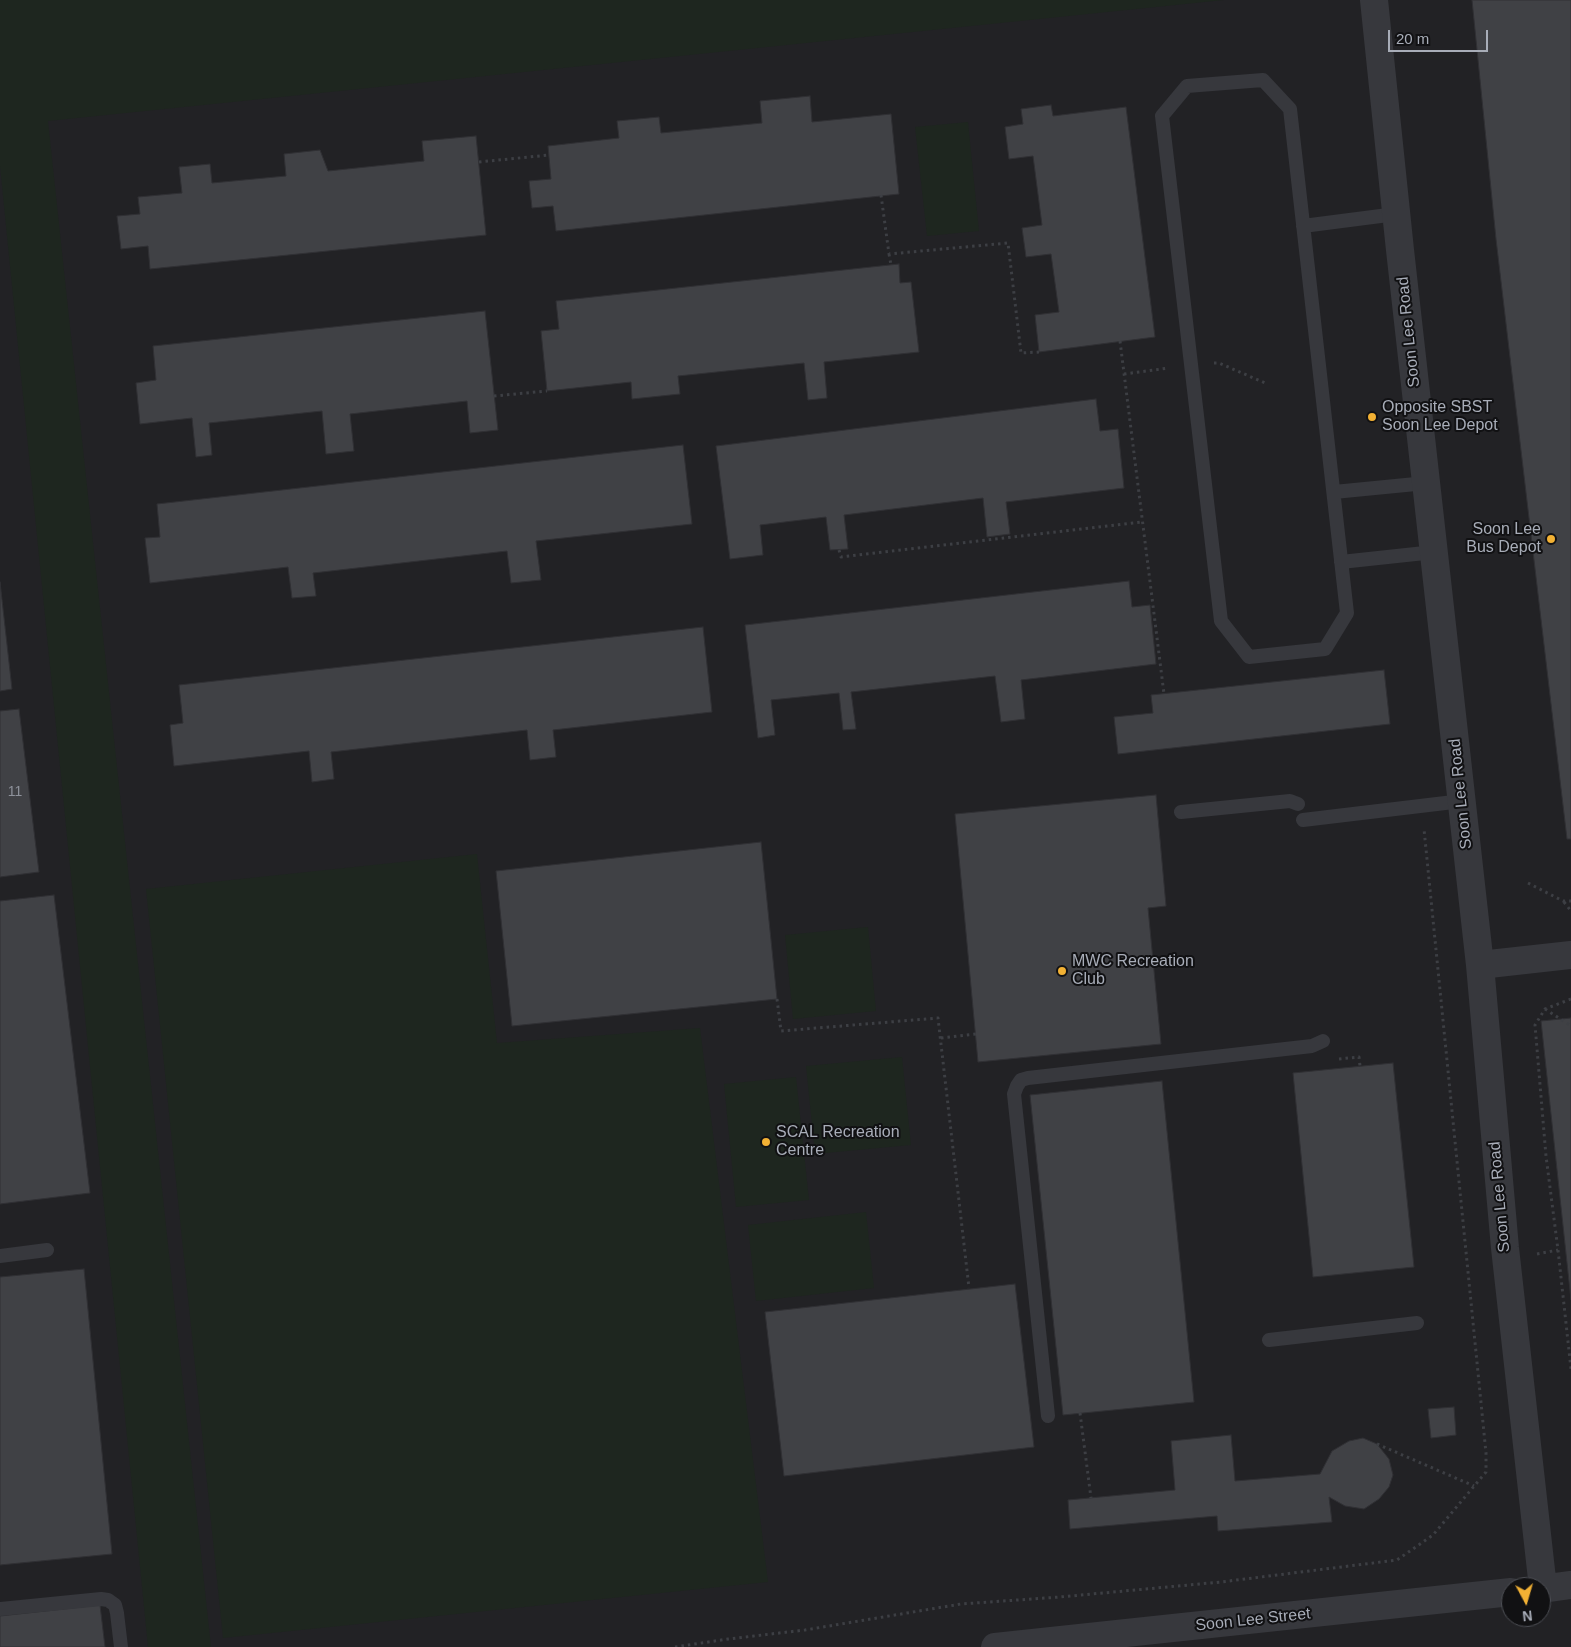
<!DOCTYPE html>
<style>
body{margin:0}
#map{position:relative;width:1571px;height:1647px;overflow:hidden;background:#161618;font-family:Helvetica,sans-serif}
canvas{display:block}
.north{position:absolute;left:1501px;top:1577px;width:50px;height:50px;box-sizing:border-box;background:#111113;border:1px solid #4d4f55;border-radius:50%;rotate:174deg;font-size:14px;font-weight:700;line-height:20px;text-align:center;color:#a8adb8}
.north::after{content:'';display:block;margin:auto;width:18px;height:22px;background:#f2b134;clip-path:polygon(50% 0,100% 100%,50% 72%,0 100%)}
.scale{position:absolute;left:1388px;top:30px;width:100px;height:22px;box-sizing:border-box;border:2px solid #a8adb8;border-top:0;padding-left:6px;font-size:15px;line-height:18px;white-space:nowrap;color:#a8adb8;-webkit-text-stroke:4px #111113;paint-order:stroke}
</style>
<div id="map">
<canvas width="1571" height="1647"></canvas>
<div class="north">N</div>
<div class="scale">20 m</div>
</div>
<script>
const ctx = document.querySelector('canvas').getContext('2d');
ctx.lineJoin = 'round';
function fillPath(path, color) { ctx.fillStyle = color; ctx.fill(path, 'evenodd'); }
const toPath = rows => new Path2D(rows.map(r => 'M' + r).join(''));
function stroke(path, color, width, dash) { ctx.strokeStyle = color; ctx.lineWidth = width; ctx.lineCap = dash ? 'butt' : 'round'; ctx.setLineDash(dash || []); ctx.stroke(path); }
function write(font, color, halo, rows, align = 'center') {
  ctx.font = font + ' Helvetica,sans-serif'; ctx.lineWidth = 4; ctx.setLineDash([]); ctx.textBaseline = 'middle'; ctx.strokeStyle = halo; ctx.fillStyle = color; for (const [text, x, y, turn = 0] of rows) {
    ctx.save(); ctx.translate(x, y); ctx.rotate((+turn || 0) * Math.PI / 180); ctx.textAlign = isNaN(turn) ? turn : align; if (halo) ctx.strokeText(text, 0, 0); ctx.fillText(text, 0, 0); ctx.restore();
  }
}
fillPath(toPath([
 [0,0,1571,0,1571,1647,0,1647],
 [1511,1587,1541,1587,1541,1617,1511,1617]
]), '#222225');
fillPath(toPath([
 [0,0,1224,0,48,121,211,1647,148,1647,0,166],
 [968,122,979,231,927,236,915,127],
 [477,854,497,1043,700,1028,768,1582,223,1638,146,889],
 [868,927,876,1011,793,1019,785,935],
 [902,1057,911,1145,815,1154,806,1066],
 [796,1077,809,1200,736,1207,724,1084],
 [866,1212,874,1288,756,1301,748,1225]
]), '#1e261f');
const building = toPath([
 [1472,0,1571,0,1571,839,1567,839,1496,239,1472,0],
 [810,96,812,122,891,114,899,194,556,231,553,206,532,208,529,181,551,179,548,146,619,138,617,121,659,117,661,133,762,123,760,101,810,96],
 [1051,105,1053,116,1126,107,1155,337,1039,352,1035,315,1059,312,1051,254,1026,257,1022,228,1042,225,1033,156,1009,159,1005,127,1023,124,1021,109,1051,105],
 [476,136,486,235,150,269,148,246,121,249,117,216,140,214,138,197,182,193,179,167,210,164,212,183,286,176,284,154,320,150,328,171,424,161,422,141,476,136],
 [899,264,900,283,911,282,919,352,824,362,827,398,808,400,804,363,678,376,680,394,632,399,631,382,547,391,541,331,559,329,556,301,899,264],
 [485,311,498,430,470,433,467,401,350,414,354,451,326,454,322,411,209,423,212,455,196,457,192,418,140,424,136,383,156,380,153,346,485,311],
 [1096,399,1100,431,1118,429,1124,488,1006,502,1010,534,987,537,983,498,844,515,848,549,830,550,826,517,760,525,763,555,730,559,716,446,1096,399],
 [683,445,692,524,536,541,541,580,511,583,507,551,313,573,316,596,292,598,288,567,150,583,145,538,160,537,157,504,683,445],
 [1129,581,1132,607,1150,605,1156,664,1021,680,1025,719,1001,722,995,676,851,692,856,729,843,730,839,693,771,700,775,735,758,738,745,625,1129,581],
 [0,582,12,689,0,691,0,582],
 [703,627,712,712,553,730,556,757,530,760,527,730,331,752,334,779,312,782,309,751,174,766,170,725,183,723,179,685,703,627],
 [1384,670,1390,724,1118,754,1114,717,1153,713,1151,695,1384,670],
 [19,709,39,872,0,877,0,711,19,709],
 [1156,795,1166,906,1148,908,1161,1044,978,1062,955,814,1156,795],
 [761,842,777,999,512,1026,496,871,761,842],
 [54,895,90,1193,0,1204,0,901,54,895],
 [1571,1018,1571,1300,1541,1021,1571,1018],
 [1393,1063,1414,1267,1313,1277,1293,1073,1393,1063],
 [1162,1081,1194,1402,1063,1415,1030,1095,1162,1081],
 [84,1269,112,1554,0,1565,0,1277,84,1269],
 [1015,1284,1034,1447,784,1476,765,1312,1015,1284],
 [1454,1407,1456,1435,1431,1438,1428,1409,1454,1407],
 [1231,1435,1235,1481,1320,1474,1332,1451,1349,1441,1363,1438,1377,1444,1389,1459,1393,1475,1389,1487,1379,1499,1364,1509,1345,1506,1329,1497,1332,1522,1218,1531,1217,1516,1070,1529,1068,1500,1175,1490,1171,1441,1231,1435],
 [100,1605,105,1647,0,1647,0,1616,100,1605]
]);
fillPath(building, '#404145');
stroke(building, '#303034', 1);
stroke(toPath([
 [479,162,549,155],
 [881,195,889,254,1008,243,1021,353,1039,352],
 [889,254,891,265],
 [1120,341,1164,694],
 [1214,363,1219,363,1265,383],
 [1124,374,1169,368],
 [494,396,547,391],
 [839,550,841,557,1142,522],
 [1528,883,1563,901,1571,901],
 [1564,902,1571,911],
 [777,999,781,1031,938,1018,969,1288],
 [1571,999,1545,1009,1535,1025,1546,1156,1558,1250,1571,1369],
 [1545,1009,1571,1026],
 [941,1038,976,1034],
 [1339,1059,1359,1057,1360,1066],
 [1537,1254,1558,1250],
 [1080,1413,1091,1498],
 [1377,1444,1474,1486],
 [675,1647,728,1639,805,1630,961,1604,1060,1597,1221,1582,1397,1560,1433,1535,1486,1472,1486,1453,1424,829]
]), '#3d3f44', 3, [2.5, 4]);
stroke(toPath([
 [1263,80,1290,109,1347,613,1325,649,1249,657,1221,621,1162,116,1187,86,1263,80],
 [1303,226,1396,214],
 [1334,492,1426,483],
 [1341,562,1434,552],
 [1181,812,1290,801,1298,804],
 [1303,820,1462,801],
 [0,1256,47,1250],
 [1269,1340,1417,1323],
 [1048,1416,1014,1094,1017,1086,1021,1080,1028,1078,1312,1046,1323,1041],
 [0,1609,101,1599,108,1600,115,1605,117,1613,121,1647]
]), '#37383d', 14);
stroke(toPath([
 [1374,0,1400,250,1480,965,1505,1248,1543,1588],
 [1480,965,1571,955],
 [1541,1589,1571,1585],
 [995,1647,1511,1592]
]), '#37383d', 28);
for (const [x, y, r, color] of [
 [1372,417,5,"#f2b134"],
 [1551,539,5,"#f2b134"],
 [1062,971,5,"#f2b134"],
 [766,1142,5,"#f2b134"]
]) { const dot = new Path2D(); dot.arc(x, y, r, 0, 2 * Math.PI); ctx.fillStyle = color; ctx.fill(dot); stroke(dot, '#111113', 2); }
write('14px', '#8e929b', null, [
 ["11",15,792]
]);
write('16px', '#a8adb8', '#111113', [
 ["Soon Lee Road",1409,332,-96],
 ["Soon Lee Road",1461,794,-96],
 ["Soon Lee Road",1500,1197,-95],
 ["Soon Lee Street",1253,1620,-6]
]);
write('16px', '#a8adb8', '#111113', [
 ["Opposite SBST",1382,408],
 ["Soon Lee Depot",1382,426],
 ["Soon Lee",1541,530,"right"],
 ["Bus Depot",1541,548,"right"],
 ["MWC Recreation",1072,962],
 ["Club",1072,980],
 ["SCAL Recreation",776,1133],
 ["Centre",776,1151]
], 'left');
</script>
